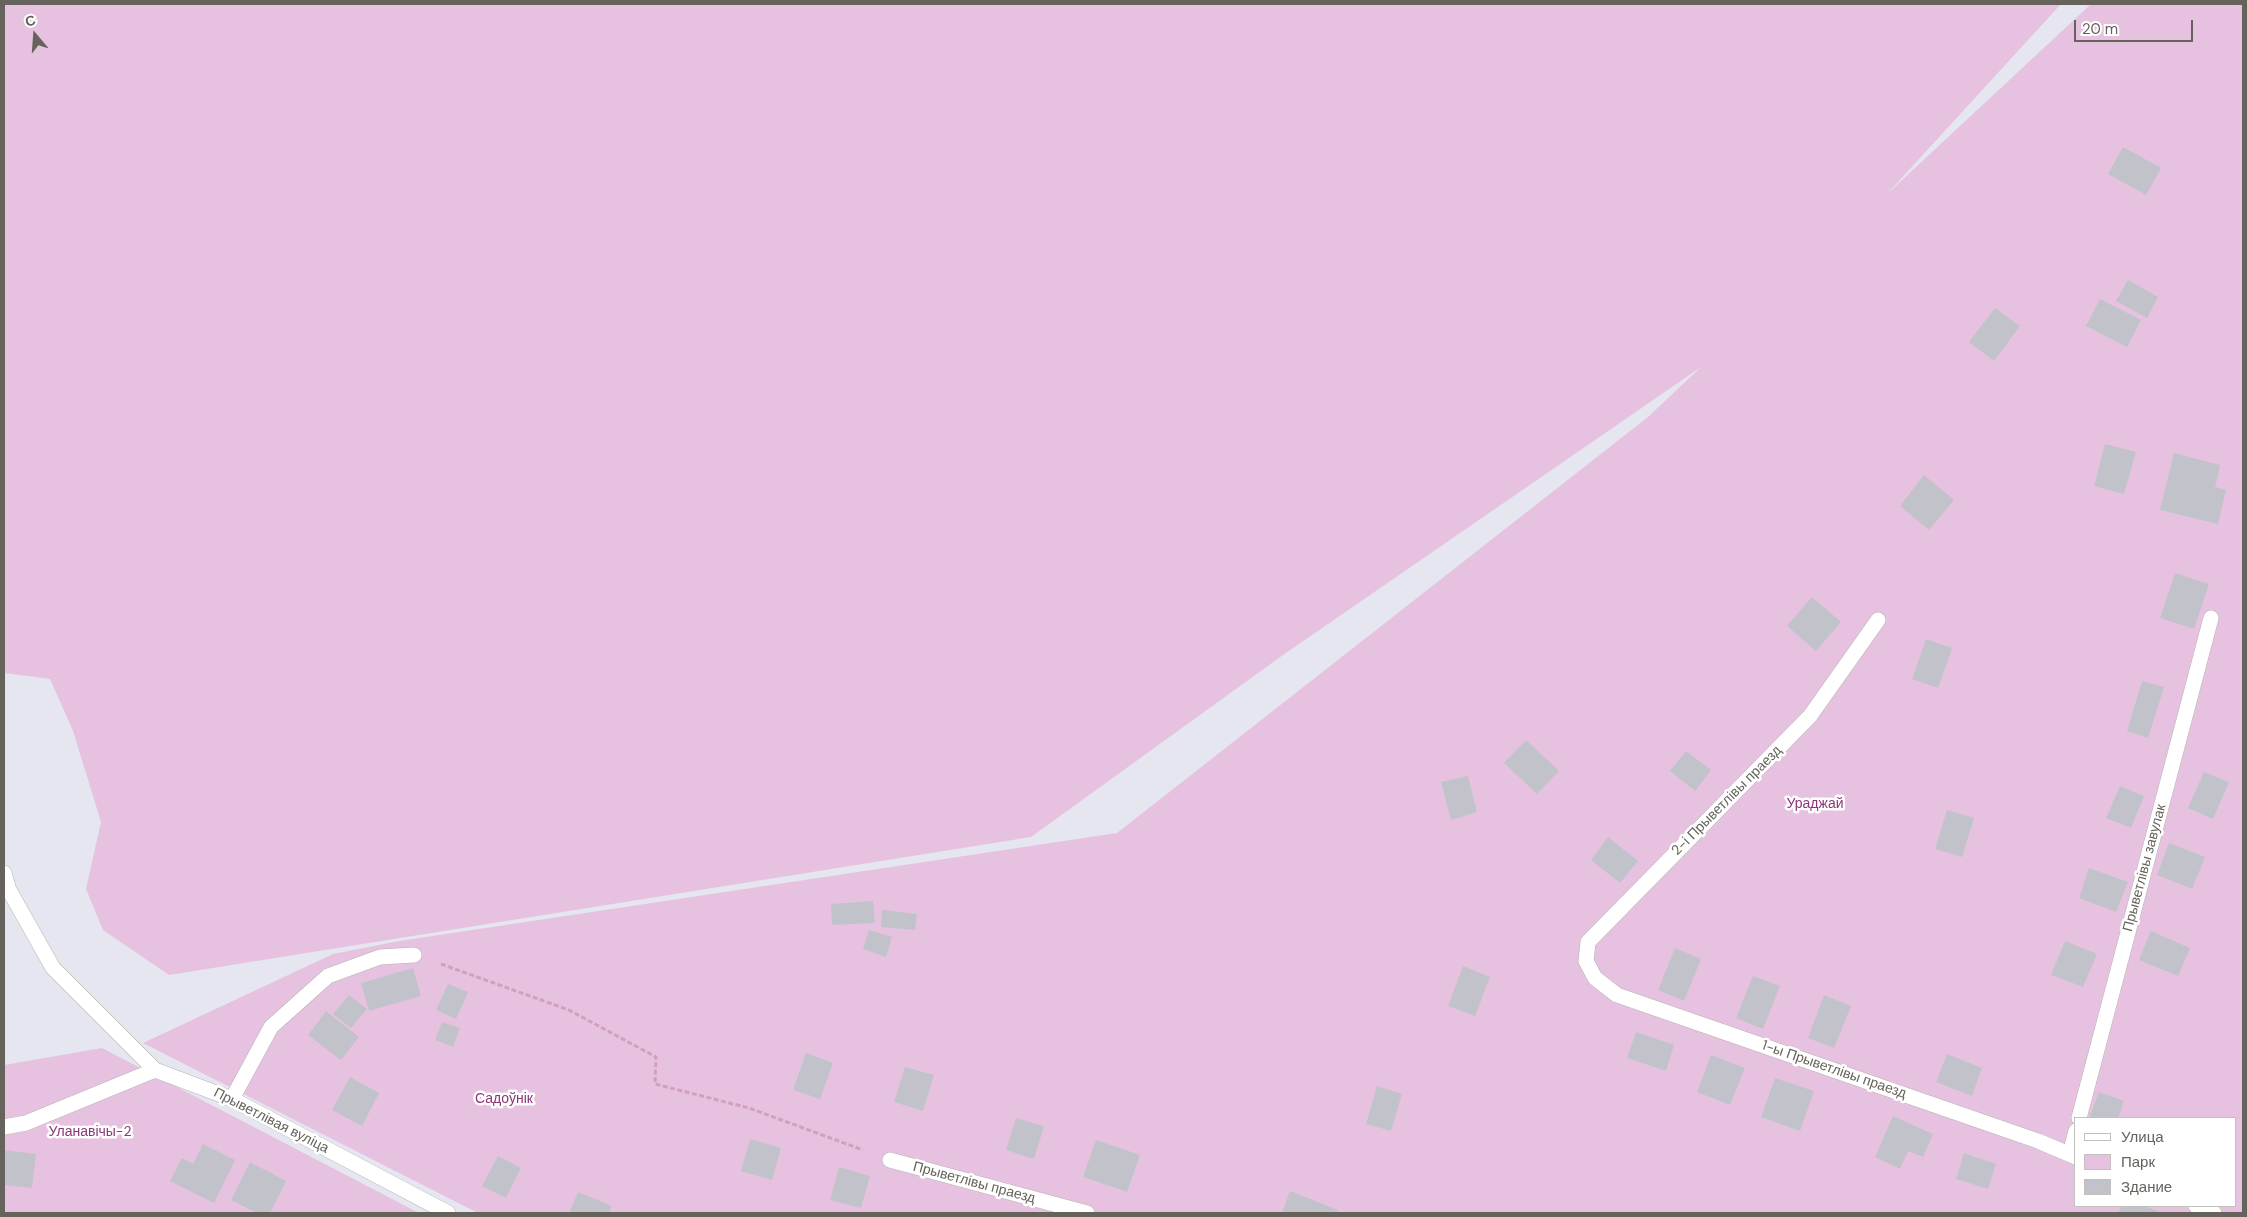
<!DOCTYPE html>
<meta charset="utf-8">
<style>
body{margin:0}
#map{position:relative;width:2247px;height:1217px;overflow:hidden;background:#e5e6ef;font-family:"DM Sans",sans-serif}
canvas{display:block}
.frame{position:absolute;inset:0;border:5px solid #66635d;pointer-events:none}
.legend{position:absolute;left:2074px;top:1117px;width:162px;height:90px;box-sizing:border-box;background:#fff;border:1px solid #c2c1be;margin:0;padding:6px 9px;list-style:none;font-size:15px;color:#66635d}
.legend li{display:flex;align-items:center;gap:10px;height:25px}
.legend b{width:25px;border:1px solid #c2c1be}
.north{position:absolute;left:10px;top:10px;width:50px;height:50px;-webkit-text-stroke:4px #fff;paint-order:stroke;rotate:342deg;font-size:14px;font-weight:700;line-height:20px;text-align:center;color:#66635d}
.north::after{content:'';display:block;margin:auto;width:18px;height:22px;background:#66635d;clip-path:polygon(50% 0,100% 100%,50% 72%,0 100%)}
.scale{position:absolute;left:2074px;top:20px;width:119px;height:22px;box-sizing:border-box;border:2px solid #66635d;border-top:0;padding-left:6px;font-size:15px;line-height:18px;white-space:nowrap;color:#66635d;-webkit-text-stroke:4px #fff;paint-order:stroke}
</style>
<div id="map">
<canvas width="2247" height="1217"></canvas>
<div class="frame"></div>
<ul class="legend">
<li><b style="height:6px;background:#fff"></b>Улица</li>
<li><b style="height:14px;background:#e6c2e0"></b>Парк</li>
<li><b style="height:14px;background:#c2c3ca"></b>Здание</li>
</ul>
<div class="north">С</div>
<div class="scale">20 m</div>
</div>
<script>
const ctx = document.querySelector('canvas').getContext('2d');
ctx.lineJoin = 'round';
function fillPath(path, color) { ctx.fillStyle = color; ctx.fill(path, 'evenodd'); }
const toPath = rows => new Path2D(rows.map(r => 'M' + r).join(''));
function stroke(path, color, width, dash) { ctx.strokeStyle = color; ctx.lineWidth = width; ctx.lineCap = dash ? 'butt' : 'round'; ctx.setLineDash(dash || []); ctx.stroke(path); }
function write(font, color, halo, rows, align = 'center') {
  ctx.font = font + ' "DM Sans",sans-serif'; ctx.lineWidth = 5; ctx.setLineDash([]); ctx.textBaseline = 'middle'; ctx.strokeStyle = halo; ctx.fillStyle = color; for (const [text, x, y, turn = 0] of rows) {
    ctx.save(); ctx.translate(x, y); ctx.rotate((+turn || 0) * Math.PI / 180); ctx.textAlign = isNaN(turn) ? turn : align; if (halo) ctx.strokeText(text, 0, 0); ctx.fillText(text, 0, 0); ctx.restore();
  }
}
fillPath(toPath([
 [4,4,2061,4,1887,194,2091,4,2243,4,2243,1213,478,1213,143,1043,333,954,399,941,1117,833,1648,417,1701,367,1283,655,1031,837,169,975,103,930,86,889,101,822,73,731,50,679,4,673],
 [2076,1118,2236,1118,2236,1206,2076,1206],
 [102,1048,419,1213,4,1213,4,1065]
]), '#e6c2e0');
fillPath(toPath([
 [2123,147,2161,168,2146,195,2108,174],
 [2128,280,2158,297,2147,318,2116,301],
 [2100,299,2141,320,2127,347,2086,326],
 [1995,308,2020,326,1994,361,1969,342],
 [2105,444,2136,452,2124,494,2094,486],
 [2174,453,2220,465,2215,487,2226,490,2218,524,2160,510],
 [1924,475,1954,500,1929,530,1900,506],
 [2175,573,2209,584,2194,629,2160,618],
 [1812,597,1841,622,1816,651,1787,626],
 [1926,639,1952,648,1938,688,1912,679],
 [2142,681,2164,687,2148,738,2127,731],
 [1526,740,1559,771,1537,794,1504,763],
 [1686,751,1711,770,1695,791,1670,771],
 [2204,772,2229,782,2213,819,2188,808],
 [1468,776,1477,812,1451,820,1441,782],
 [2120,786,2144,796,2131,828,2106,818],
 [1947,810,1974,818,1962,857,1935,849],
 [1608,837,1638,861,1620,883,1591,860],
 [2169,843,2205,857,2192,889,2157,875],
 [2089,868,2128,882,2116,912,2079,898],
 [873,901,875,923,832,925,831,904],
 [882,910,917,914,915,930,881,927],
 [869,930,892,937,886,957,863,949],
 [2151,931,2190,948,2178,976,2139,960],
 [2065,941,2097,954,2083,987,2051,975],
 [1675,948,1701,959,1684,1001,1658,990],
 [1463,966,1490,977,1475,1016,1448,1006],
 [413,968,421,996,369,1011,361,983],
 [1753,976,1780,986,1763,1029,1736,1018],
 [448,984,468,992,456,1019,436,1010],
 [349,995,367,1009,351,1028,333,1014],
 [1824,995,1851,1006,1834,1048,1808,1038],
 [326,1011,359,1037,341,1060,308,1035],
 [442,1022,460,1028,453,1047,435,1040],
 [1636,1032,1674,1045,1666,1071,1627,1058],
 [806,1053,833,1063,820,1099,793,1090],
 [1947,1054,1982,1068,1972,1096,1936,1082],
 [1711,1055,1745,1068,1730,1105,1697,1092],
 [905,1067,934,1075,923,1111,894,1102],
 [350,1077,379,1093,362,1126,332,1110],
 [1775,1078,1814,1091,1800,1131,1761,1117],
 [1377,1086,1402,1094,1391,1131,1366,1124],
 [2099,1092,2124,1101,2118,1118,2089,1118],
 [1893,1116,1933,1134,1923,1157,1908,1151,1900,1169,1875,1157],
 [1016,1118,1044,1126,1034,1159,1006,1150],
 [750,1139,781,1148,772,1180,741,1171],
 [1096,1140,1140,1155,1127,1192,1083,1177],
 [203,1144,235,1160,214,1203,170,1181,182,1158,193,1164],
 [4,1150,36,1154,32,1188,4,1185],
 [1964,1153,1996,1164,1988,1189,1956,1179],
 [498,1156,521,1168,506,1198,482,1186],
 [250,1162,286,1181,270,1213,257,1213,231,1200],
 [839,1167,870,1176,861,1208,830,1200],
 [1290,1191,1338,1210,1337,1213,1282,1213],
 [578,1192,612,1206,609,1213,569,1213],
 [2121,1206,2144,1206,2163,1213,2118,1213]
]), '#c2c3ca');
const minor = toPath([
 [1878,620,1810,716,1588,942,1586,961,1595,978,1617,995,2038,1141,2076,1157],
 [4,873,9,890,53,968,155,1070],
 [232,1099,271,1027,328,976,380,957,414,955],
 [2079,1118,2211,618],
 [4,1127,26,1123,155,1070,232,1099,448,1213],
 [2070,1154,2076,1131],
 [890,1160,1087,1213],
 [2196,1206,2214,1213]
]);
stroke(minor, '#b5b4ae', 16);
stroke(toPath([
 [441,964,569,1010,656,1057,655,1084,749,1108,863,1150]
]), '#d1a1bc', 3, [5, 2.5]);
stroke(minor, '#fff', 15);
write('14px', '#66635d', '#fff', [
 ["2-і Прыветлівы праезд",1727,801,-45],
 ["Прыветлівы завулак",2145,868,-75],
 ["1-ы Прыветлівы праезд",1834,1070,19],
 ["Прыветлівая вуліца",271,1121,27],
 ["Прыветлівы праезд",974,1183,15]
]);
write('14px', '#8a3777', '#fff', [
 ["Ураджай",1815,804],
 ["Садоўнік",504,1099],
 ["Уланавічы-2",90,1132]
]);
</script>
